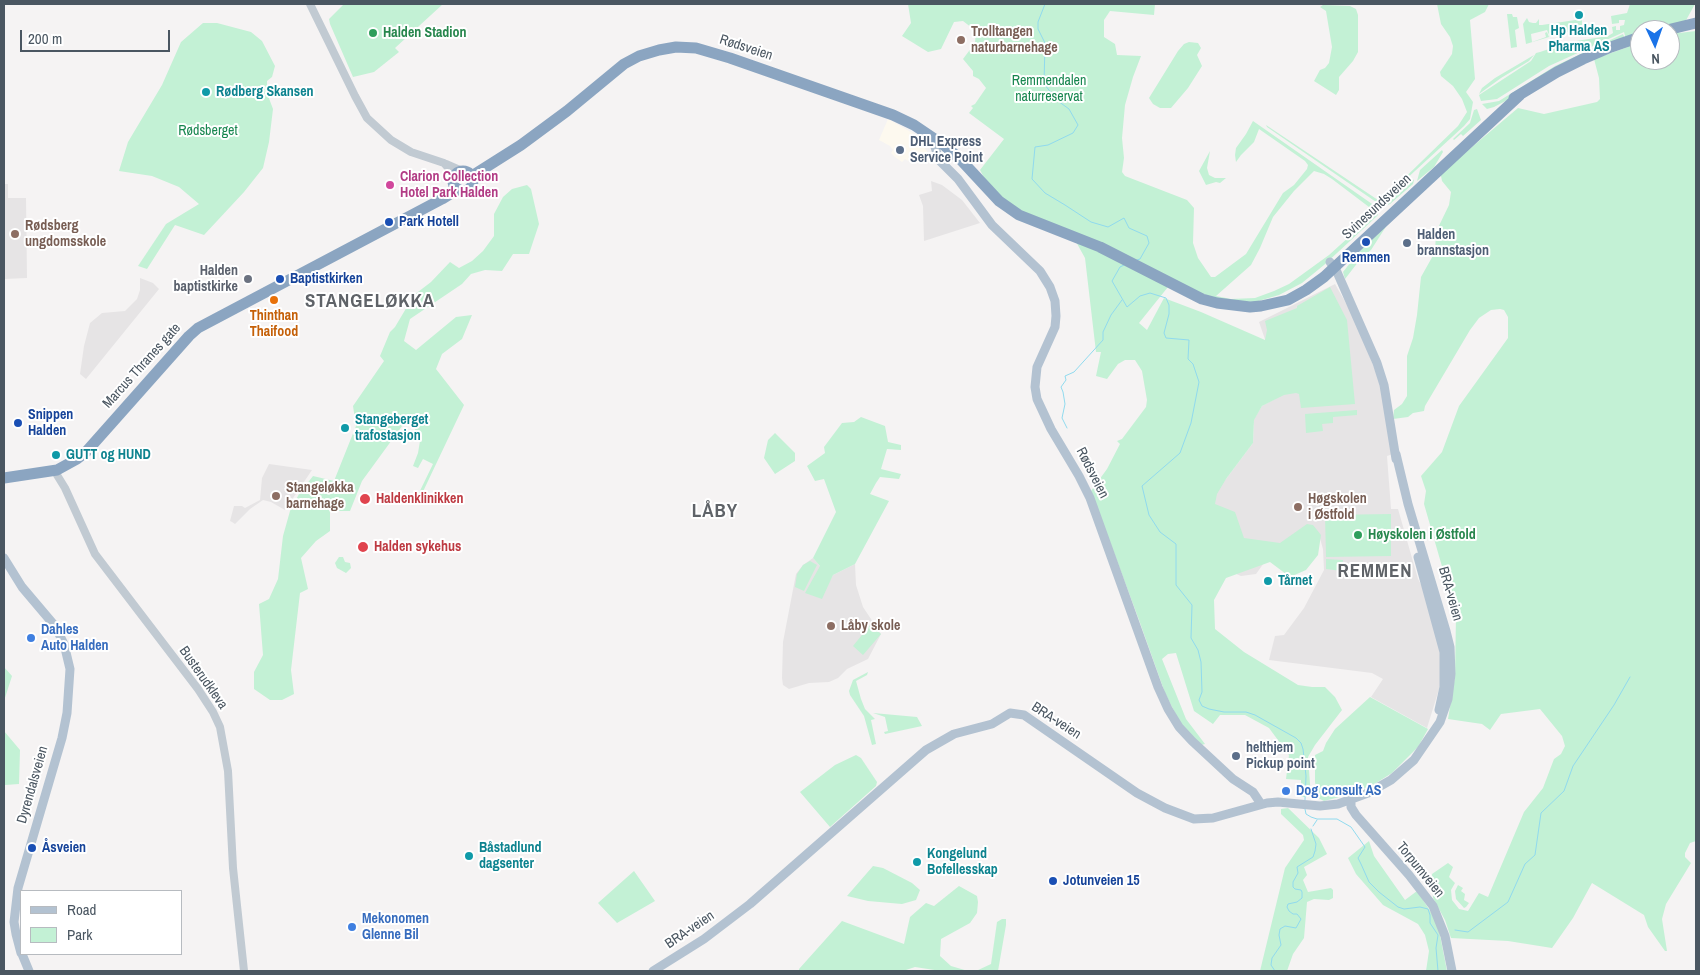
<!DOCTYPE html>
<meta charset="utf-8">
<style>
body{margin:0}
#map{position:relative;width:1700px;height:975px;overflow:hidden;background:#f5f3f3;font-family:"Archivo Narrow",sans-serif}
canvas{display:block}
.frame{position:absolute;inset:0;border:5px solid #4a5661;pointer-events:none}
.legend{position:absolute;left:20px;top:890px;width:162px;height:65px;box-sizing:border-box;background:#fff;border:1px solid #b7bbc0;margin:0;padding:6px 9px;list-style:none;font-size:15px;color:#4a5661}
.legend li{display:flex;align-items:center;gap:10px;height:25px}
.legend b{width:25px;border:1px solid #b7bbc0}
.north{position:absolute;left:1630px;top:20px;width:50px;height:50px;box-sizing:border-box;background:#fff;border:1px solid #b7bbc0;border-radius:50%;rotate:177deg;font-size:14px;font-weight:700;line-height:20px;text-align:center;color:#4a5661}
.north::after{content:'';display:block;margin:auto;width:18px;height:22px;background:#1a73e8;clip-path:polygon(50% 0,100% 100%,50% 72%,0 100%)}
.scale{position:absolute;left:20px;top:30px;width:150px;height:22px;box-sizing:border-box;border:2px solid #4a5661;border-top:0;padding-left:6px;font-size:15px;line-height:18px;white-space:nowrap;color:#4a5661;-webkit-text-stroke:4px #fff;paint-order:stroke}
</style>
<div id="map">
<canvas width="1700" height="975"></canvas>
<div class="frame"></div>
<ul class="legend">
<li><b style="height:6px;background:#b3c2d1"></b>Road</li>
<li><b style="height:14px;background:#c3f1d5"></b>Park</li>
</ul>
<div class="north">N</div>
<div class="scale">200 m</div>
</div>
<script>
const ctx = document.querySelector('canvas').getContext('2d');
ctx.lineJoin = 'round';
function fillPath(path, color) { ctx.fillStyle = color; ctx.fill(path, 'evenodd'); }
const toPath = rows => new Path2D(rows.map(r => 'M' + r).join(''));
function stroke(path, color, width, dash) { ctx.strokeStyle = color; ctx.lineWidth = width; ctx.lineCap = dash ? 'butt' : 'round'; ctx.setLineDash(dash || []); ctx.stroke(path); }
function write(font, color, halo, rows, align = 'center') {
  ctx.font = font + ' "Archivo Narrow",sans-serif'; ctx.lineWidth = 4; ctx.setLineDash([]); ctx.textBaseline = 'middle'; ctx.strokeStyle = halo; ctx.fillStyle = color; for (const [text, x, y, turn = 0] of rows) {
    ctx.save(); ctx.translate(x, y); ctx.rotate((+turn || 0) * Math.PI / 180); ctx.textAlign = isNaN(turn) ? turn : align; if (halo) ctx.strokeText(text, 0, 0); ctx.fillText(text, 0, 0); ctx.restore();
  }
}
fillPath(toPath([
 [888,119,916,135,928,153,918,154,917,157,911,157,908,161,905,159,902,162,895,157,891,153,893,150,890,146,879,140]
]), '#fdf9ef');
fillPath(toPath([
 [931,181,942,185,962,200,980,223,924,241,923,206,919,195,932,191],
 [4,184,8,184,8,198,26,198,27,278,4,279],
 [140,278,153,283,159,289,86,379,80,374,84,346,90,323,102,313,125,311,137,299,140,290],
 [1335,284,1355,319,1379,380,1393,454,1387,456,1391,509,1398,509,1418,579,1424,590,1441,654,1440,686,1427,728,1371,697,1383,679,1372,673,1269,660,1275,636,1284,635,1304,608,1324,570,1323,549,1319,535,1269,556,1256,574,1241,576,1217,566,1214,489,1226,479,1253,443,1254,419,1262,406,1284,394,1259,322],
 [269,464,312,470,285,510,271,502,263,500,250,509,235,524,232,522,230,521,234,506,242,506,245,508,260,500,262,478],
 [813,558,820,566,828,584,833,575,855,564,856,585,863,607,881,634,868,659,847,669,838,678,829,682,809,683,789,689,783,685,782,678,783,642,796,574,803,565]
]), '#e6e4e5');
fillPath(toPath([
 [344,4,443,4,395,48,399,52,374,72,353,77,330,24,329,19],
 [908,4,1155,4,1154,15,1110,11,1104,20,1104,37,1115,44,1117,55,1141,56,1133,77,1125,105,1122,138,1124,158,1122,172,1125,176,1187,200,1194,208,1193,243,1198,258,1211,277,1215,277,1246,254,1283,193,1294,185,1307,169,1308,165,1305,161,1259,129,1254,142,1241,155,1236,162,1235,155,1236,148,1246,134,1253,121,1375,206,1377,210,1378,215,1376,217,1324,265,1302,283,1279,295,1255,302,1222,301,1172,282,1139,323,1147,330,1164,298,1201,312,1265,340,1267,330,1265,321,1297,308,1297,306,1330,287,1347,320,1355,404,1301,408,1299,394,1296,393,1284,395,1262,406,1254,420,1253,443,1226,479,1217,494,1215,504,1235,512,1244,538,1280,543,1307,524,1313,525,1321,535,1318,555,1306,570,1290,577,1270,562,1226,578,1214,600,1215,629,1244,652,1298,685,1312,687,1325,687,1335,697,1342,710,1315,745,1308,757,1311,797,1301,797,1301,780,1286,779,1289,755,1269,728,1245,715,1220,715,1213,724,1194,711,1176,653,1168,654,1162,659,1186,719,1205,744,1201,745,1184,729,1175,713,1165,693,1139,620,1091,491,1107,469,1120,444,1117,441,1122,439,1146,407,1147,400,1142,371,1135,360,1125,360,1118,364,1107,379,1096,376,1101,352,1096,352,1085,258,1075,240,1006,202,987,183,980,170,1004,139,969,113,973,108,971,106,975,104,986,88,979,79,973,76,973,71,963,59,975,43,976,31,963,21,954,22,941,49,928,52,902,36,911,23],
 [1314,171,1324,174,1332,179,1369,207,1373,212,1371,217,1329,255,1289,284,1274,291,1255,298,1231,299,1216,296,1251,265,1260,248,1273,217,1294,191],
 [1437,4,1489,4,1485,12,1470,20,1475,79,1466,92,1473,102,1470,119,1464,126,1379,204,1267,127,1266,125,1375,198,1378,200,1385,197,1458,126,1467,112,1462,99,1453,86,1441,76,1440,72,1452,54,1453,46,1450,37,1441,24],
 [1630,4,1695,4,1679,33,1696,31,1696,841,1690,843,1685,853,1685,857,1691,863,1666,904,1662,919,1667,951,1665,951,1648,927,1644,915,1592,883,1573,918,1552,948,1508,941,1451,938,1445,920,1433,898,1432,874,1448,863,1453,867,1449,877,1455,883,1451,890,1452,900,1459,909,1468,911,1479,893,1488,897,1524,812,1543,788,1554,759,1561,754,1565,746,1562,736,1540,709,1501,714,1490,730,1482,724,1448,719,1455,677,1456,615,1424,504,1426,491,1421,476,1442,452,1459,406,1508,338,1508,317,1504,310,1500,309,1491,310,1479,318,1470,330,1425,406,1424,411,1413,413,1408,417,1393,419,1394,410,1402,404,1407,396,1407,356,1413,338,1417,315,1421,277,1435,252,1436,232,1449,205,1451,192,1442,181,1440,171,1459,158,1518,108,1544,114,1597,102,1600,99,1599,78,1594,59,1628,47,1624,32,1549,66,1497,99,1481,101,1479,95,1531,61,1536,53,1540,52,1570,42,1608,36,1613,33,1612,27,1616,26,1616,30,1620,30,1620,26,1624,25,1625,20,1619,20,1619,23,1612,24,1611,16,1627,13],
 [1640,30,1670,30,1670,60,1640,60],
 [1323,5,1350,6,1356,9,1358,15,1358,52,1353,61,1339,77,1339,90,1336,95,1314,81,1320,70,1325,68,1329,63,1332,47,1326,11,1320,7],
 [1507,14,1512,14,1513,17,1517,17,1519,28,1515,30,1517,47,1511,48],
 [1527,18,1529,22,1533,23,1536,23,1539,19,1539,25,1542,25,1582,19,1582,25,1575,30,1550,37,1547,30,1531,34,1532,42,1546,37,1545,33,1547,32,1549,37,1526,44,1523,24],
 [203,23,217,23,251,32,262,41,275,66,272,77,267,81,267,93,273,109,269,142,263,168,244,192,204,235,175,225,147,269,138,266,166,224,199,204,179,187,152,176,119,171,128,142,162,85,181,42],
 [1623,34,1625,39,1494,107,1487,109,1482,104,1499,101,1555,66],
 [1189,42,1198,43,1201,48,1197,55,1202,66,1188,88,1171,108,1160,108,1153,104,1149,98,1178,51,1184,44],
 [1534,55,1529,61,1501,78,1479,94,1482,88,1495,78],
 [1477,109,1481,120,1463,136,1461,134,1454,140,1453,139,1470,123,1474,110],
 [1442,150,1443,152,1434,167,1417,181,1420,170],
 [1210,151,1207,168,1209,175,1215,178,1226,178,1220,183,1216,182,1206,185,1199,171],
 [1411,179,1414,180,1413,184,1390,204,1385,206,1386,201],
 [527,185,531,189,539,224,529,254,513,254,502,271,485,270,471,274,462,284,410,319,404,341,416,350,456,317,472,315,462,339,442,354,436,369,464,405,419,500,416,499,433,464,423,459,418,468,413,466,418,453,420,441,415,429,405,422,362,481,350,511,330,511,330,531,316,541,301,558,308,589,300,593,291,670,294,694,282,700,270,700,254,689,254,672,263,655,259,604,269,599,278,579,283,536,290,511,299,494,313,476,334,481,356,426,353,406,384,361,380,356,390,332,395,327,414,295,431,282,450,262,459,268,472,261,483,251,494,236,494,214,503,197,512,189],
 [1387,225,1371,250,1362,257,1345,279,1343,272,1358,253],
 [1357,410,1357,415,1333,417,1333,423,1322,424,1323,431,1306,433,1305,414],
 [861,417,885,426,888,442,901,445,901,450,887,449,881,469,901,474,899,479,880,477,876,483,870,494,889,501,855,564,833,575,822,599,805,593,820,566,813,558,836,512,824,479,815,481,807,466,825,453,824,447,842,423,854,422],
 [775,433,795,453,795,461,775,474,764,458,768,440],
 [1391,514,1391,556,1326,557,1325,515],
 [339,557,343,557,345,562,350,563,351,568,346,573,337,568,335,563],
 [1326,559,1343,560,1342,571,1326,569],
 [810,561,817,565,804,591,795,587,797,574,803,565],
 [870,625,881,634,863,655,853,646],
 [4,667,12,676,4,701],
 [868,672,867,675,856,681,861,699,865,709,875,719,871,720,876,744,872,745,864,716,850,695,849,691,853,680],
 [1370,697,1428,729,1418,747,1392,773,1376,783,1355,793,1324,801,1318,798,1315,782,1315,755,1323,751,1326,743,1335,729],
 [873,713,917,717,922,726,885,734,884,732,888,731,885,717],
 [4,731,20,750,19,784,5,785,4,789],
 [856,755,861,758,877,782,876,786,830,827,800,792,835,765],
 [1288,808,1319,838,1327,854,1304,867,1307,875,1303,880,1308,892,1331,888,1333,890,1333,898,1329,900,1314,899,1307,902,1304,938,1293,954,1287,971,1260,971,1285,868,1304,840,1303,835,1281,814,1281,809],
 [1369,841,1374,856,1405,900,1417,891,1429,909,1438,925,1447,971,1426,971,1429,951,1425,935,1418,924,1383,905,1356,874,1348,858],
 [873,866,883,868,912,883,920,890,916,900,902,904,868,901,847,896],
 [634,871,655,901,617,923,598,903],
 [1458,885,1463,888,1461,891,1465,894,1464,900,1469,903,1466,907,1464,908,1456,899,1455,891],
 [959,886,977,896,978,902,977,913,970,923,941,939,940,956,951,966,968,971,941,971,915,967,903,971,799,971,799,969,842,921,904,944,910,917,926,903,934,906],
 [1002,919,1006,919,1006,925,998,971,976,971,991,964,997,922]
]), '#c3f1d5');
stroke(toPath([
 [1045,4,1038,22,1038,29,1045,43,1044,84,1058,101,1069,109,1078,125,1073,133,1048,145,1035,147,1032,179,1045,193,1065,205,1091,222,1108,227,1124,218,1129,228,1147,236,1149,243,1140,259,1137,260],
 [1124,265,1120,267,1112,281,1127,307,1140,296,1150,293,1166,298,1169,305,1169,314,1164,333,1166,338,1189,340,1188,359,1193,364,1199,382,1191,423,1180,453,1142,486,1149,515,1160,532,1176,544,1176,585,1192,605,1191,638,1198,650,1201,662,1202,692,1199,700,1202,706,1209,709,1224,712,1246,712,1255,715,1296,738,1301,743,1303,749,1306,776,1305,800],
 [1067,428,1062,418,1065,404,1063,392,1061,387,1066,380,1065,376,1074,372,1103,340,1103,332,1111,315,1122,300],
 [4,740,4,756],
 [1305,809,1306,814,1311,817,1317,819,1337,819,1351,827,1365,847,1358,858,1361,864,1369,882,1379,892,1398,907,1404,909,1420,907,1428,909,1430,915,1430,923,1438,935,1436,948,1438,971],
 [1313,826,1317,820],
 [1455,930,1468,932,1508,902,1525,864,1535,855,1541,813,1564,791,1573,766,1614,705,1630,677],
 [1275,971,1271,965,1272,958,1281,945,1279,935,1280,929,1285,926,1296,928,1301,919,1297,914,1293,914,1289,911,1287,907,1288,904,1297,902,1302,898,1302,892,1301,890,1295,889,1293,887,1293,882,1298,873,1297,867,1313,857,1315,851,1316,844,1311,829]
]), '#90daee', 1);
stroke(toPath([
 [310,4,355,96,367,118,391,140,411,152,444,163,455,176],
 [446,164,462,171],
 [57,470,57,475,65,488,95,554,198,689,213,712,220,727,228,771,233,868,244,971]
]), '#c1cad2', 8);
stroke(toPath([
 [938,140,935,147,939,160,958,179,992,225,1040,271,1050,287,1055,301,1056,316,1055,327,1037,367,1035,387,1037,399,1051,429,1079,476,1090,498,1158,687,1168,709,1179,727,1192,741,1233,779,1253,792,1261,804],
 [1330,262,1337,272,1377,363,1384,385,1396,459],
 [1418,557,1444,652,1444,687,1439,710],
 [4,558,22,587,55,626,64,644,70,669,67,713,62,738,18,888,14,922,16,934,21,953],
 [1351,800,1351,807,1356,815,1409,875,1433,906,1445,936,1452,971],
 [22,954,29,971],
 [653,971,704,939,750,904,926,750,954,734,992,724,1010,713,1024,715,1137,793,1165,808,1194,819,1213,818,1267,803,1278,802,1320,806,1338,804,1368,793,1391,780,1414,760,1440,722,1448,699,1451,674,1450,647,1446,631,1408,504,1396,454]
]), '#b3c2d1', 9);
stroke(toPath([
 [1667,30,1696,23],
 [1514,98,1557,72,1583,59,1611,47,1640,37],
 '453 181a10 10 0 1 1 20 0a10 10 0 1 1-20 0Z',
 [472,176,521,145,567,111,624,64,639,56,659,50,676,47,696,48,730,58,893,115,914,125,945,146,960,159,999,201,1019,215,1100,247,1202,299,1217,303,1250,307,1261,306,1288,300,1306,290,1324,277,1520,95],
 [4,478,57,470,77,459,86,452,189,336,198,328,442,199,458,189]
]), '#8ba5c1', 11);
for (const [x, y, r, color] of [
 [1579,15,5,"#0f9aa8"],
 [373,33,5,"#2e9e5b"],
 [961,40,5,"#8d6e63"],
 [206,92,5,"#0f9aa8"],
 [900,150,5,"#5c6f8a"],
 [390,185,5,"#d1479c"],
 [389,222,5,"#1a4fb4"],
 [15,234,5,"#8d6e63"],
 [1366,242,5,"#1a4fb4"],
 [1407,243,5,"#5c6f8a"],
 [248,279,5,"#6b7280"],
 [280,279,5,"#1a4fb4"],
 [274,300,5,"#e8710a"],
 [18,423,5,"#1a4fb4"],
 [345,428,5,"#0f9aa8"],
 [56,455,5,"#0f9aa8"],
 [276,496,5,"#8d6e63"],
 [365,499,6,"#e0444e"],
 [1298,507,5,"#8d6e63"],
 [1358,535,5,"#2e9e5b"],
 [363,547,6,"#e0444e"],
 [1268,581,5,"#0f9aa8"],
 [831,626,5,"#8d6e63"],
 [31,638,5,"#3f7fe0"],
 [1236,756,5,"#5c6f8a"],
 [1286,791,5,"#3f7fe0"],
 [32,848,5,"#1a4fb4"],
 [469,856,5,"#0f9aa8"],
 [917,862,5,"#0f9aa8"],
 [1053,881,5,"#1a4fb4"],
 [352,927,5,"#3f7fe0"]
]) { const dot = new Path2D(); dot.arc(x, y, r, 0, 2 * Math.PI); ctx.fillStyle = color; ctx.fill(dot); stroke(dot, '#fff', 2); }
write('bold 14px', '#0d838f', '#fff', [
 ["Hp Halden",1579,31,"center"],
 ["Pharma AS",1579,47,"center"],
 ["Rødberg Skansen",216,92],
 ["Stangeberget",355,420],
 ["trafostasjon",355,436],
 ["GUTT og HUND",66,455],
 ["Tårnet",1278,581],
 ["Båstadlund",479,848],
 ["dagsenter",479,864],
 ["Kongelund",927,854],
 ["Bofellesskap",927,870]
], 'left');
write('bold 14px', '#785e54', '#fff', [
 ["Trolltangen",971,32],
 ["naturbarnehage",971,48],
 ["Rødsberg",25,226],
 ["ungdomsskole",25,242],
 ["Stangeløkka",286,488],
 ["barnehage",286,504],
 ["Høgskolen",1308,499],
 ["i Østfold",1308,515],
 ["Låby skole",841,626]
], 'left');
write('bold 14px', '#27864d', '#fff', [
 ["Halden Stadion",383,33],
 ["Høyskolen i Østfold",1368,535]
], 'left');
write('14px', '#4a5661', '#fff', [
 ["Rødsveien",746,48,18],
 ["Svinesundsveien",1377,207,-43],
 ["Marcus Thranes gate",142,366,-48],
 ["Rødsveien",1092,473,63],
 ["BRA-veien",1450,594,74],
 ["Busterudkleva",203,678,55],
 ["BRA-veien",1056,721,33],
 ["Dyrendalsveien",33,785,-74],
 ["Torpumveien",1420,870,51],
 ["BRA-veien",690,930,-34]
]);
write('14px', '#17864f', '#fff', [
 ["Remmendalen",1049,81],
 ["naturreservat",1049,97],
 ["Rødsberget",208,131]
]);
write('bold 14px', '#4e5e75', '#fff', [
 ["DHL Express",910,142],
 ["Service Point",910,158],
 ["Halden",1417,235],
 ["brannstasjon",1417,251],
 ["helthjem",1246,748],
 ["Pickup point",1246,764]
], 'left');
write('bold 14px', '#b23c85', '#fff', [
 ["Clarion Collection",400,177],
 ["Hotel Park Halden",400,193]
], 'left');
write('bold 14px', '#164399', '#fff', [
 ["Park Hotell",399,222],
 ["Remmen",1366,258,"center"],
 ["Baptistkirken",290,279],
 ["Snippen",28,415],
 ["Halden",28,431],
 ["Åsveien",42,848],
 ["Jotunveien 15",1063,881]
], 'left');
write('bold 14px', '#5b616d', '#fff', [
 ["Halden",238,271],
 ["baptistkirke",238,287]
], 'right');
write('bold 14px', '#c56008', '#fff', [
 ["Thinthan",274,316],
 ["Thaifood",274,332]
]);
write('bold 14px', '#be3a42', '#fff', [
 ["Haldenklinikken",376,499],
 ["Halden sykehus",374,547]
], 'left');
write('bold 14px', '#366cbe', '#fff', [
 ["Dahles",41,630],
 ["Auto Halden",41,646],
 ["Dog consult AS",1296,791],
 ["Mekonomen",362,919],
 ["Glenne Bil",362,935]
], 'left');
ctx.letterSpacing = '1px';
write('bold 19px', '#5f6368', '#fff', [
 ["STANGELØKKA",370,302],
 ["LÅBY",715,512],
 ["REMMEN",1375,572]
]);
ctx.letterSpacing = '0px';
</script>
